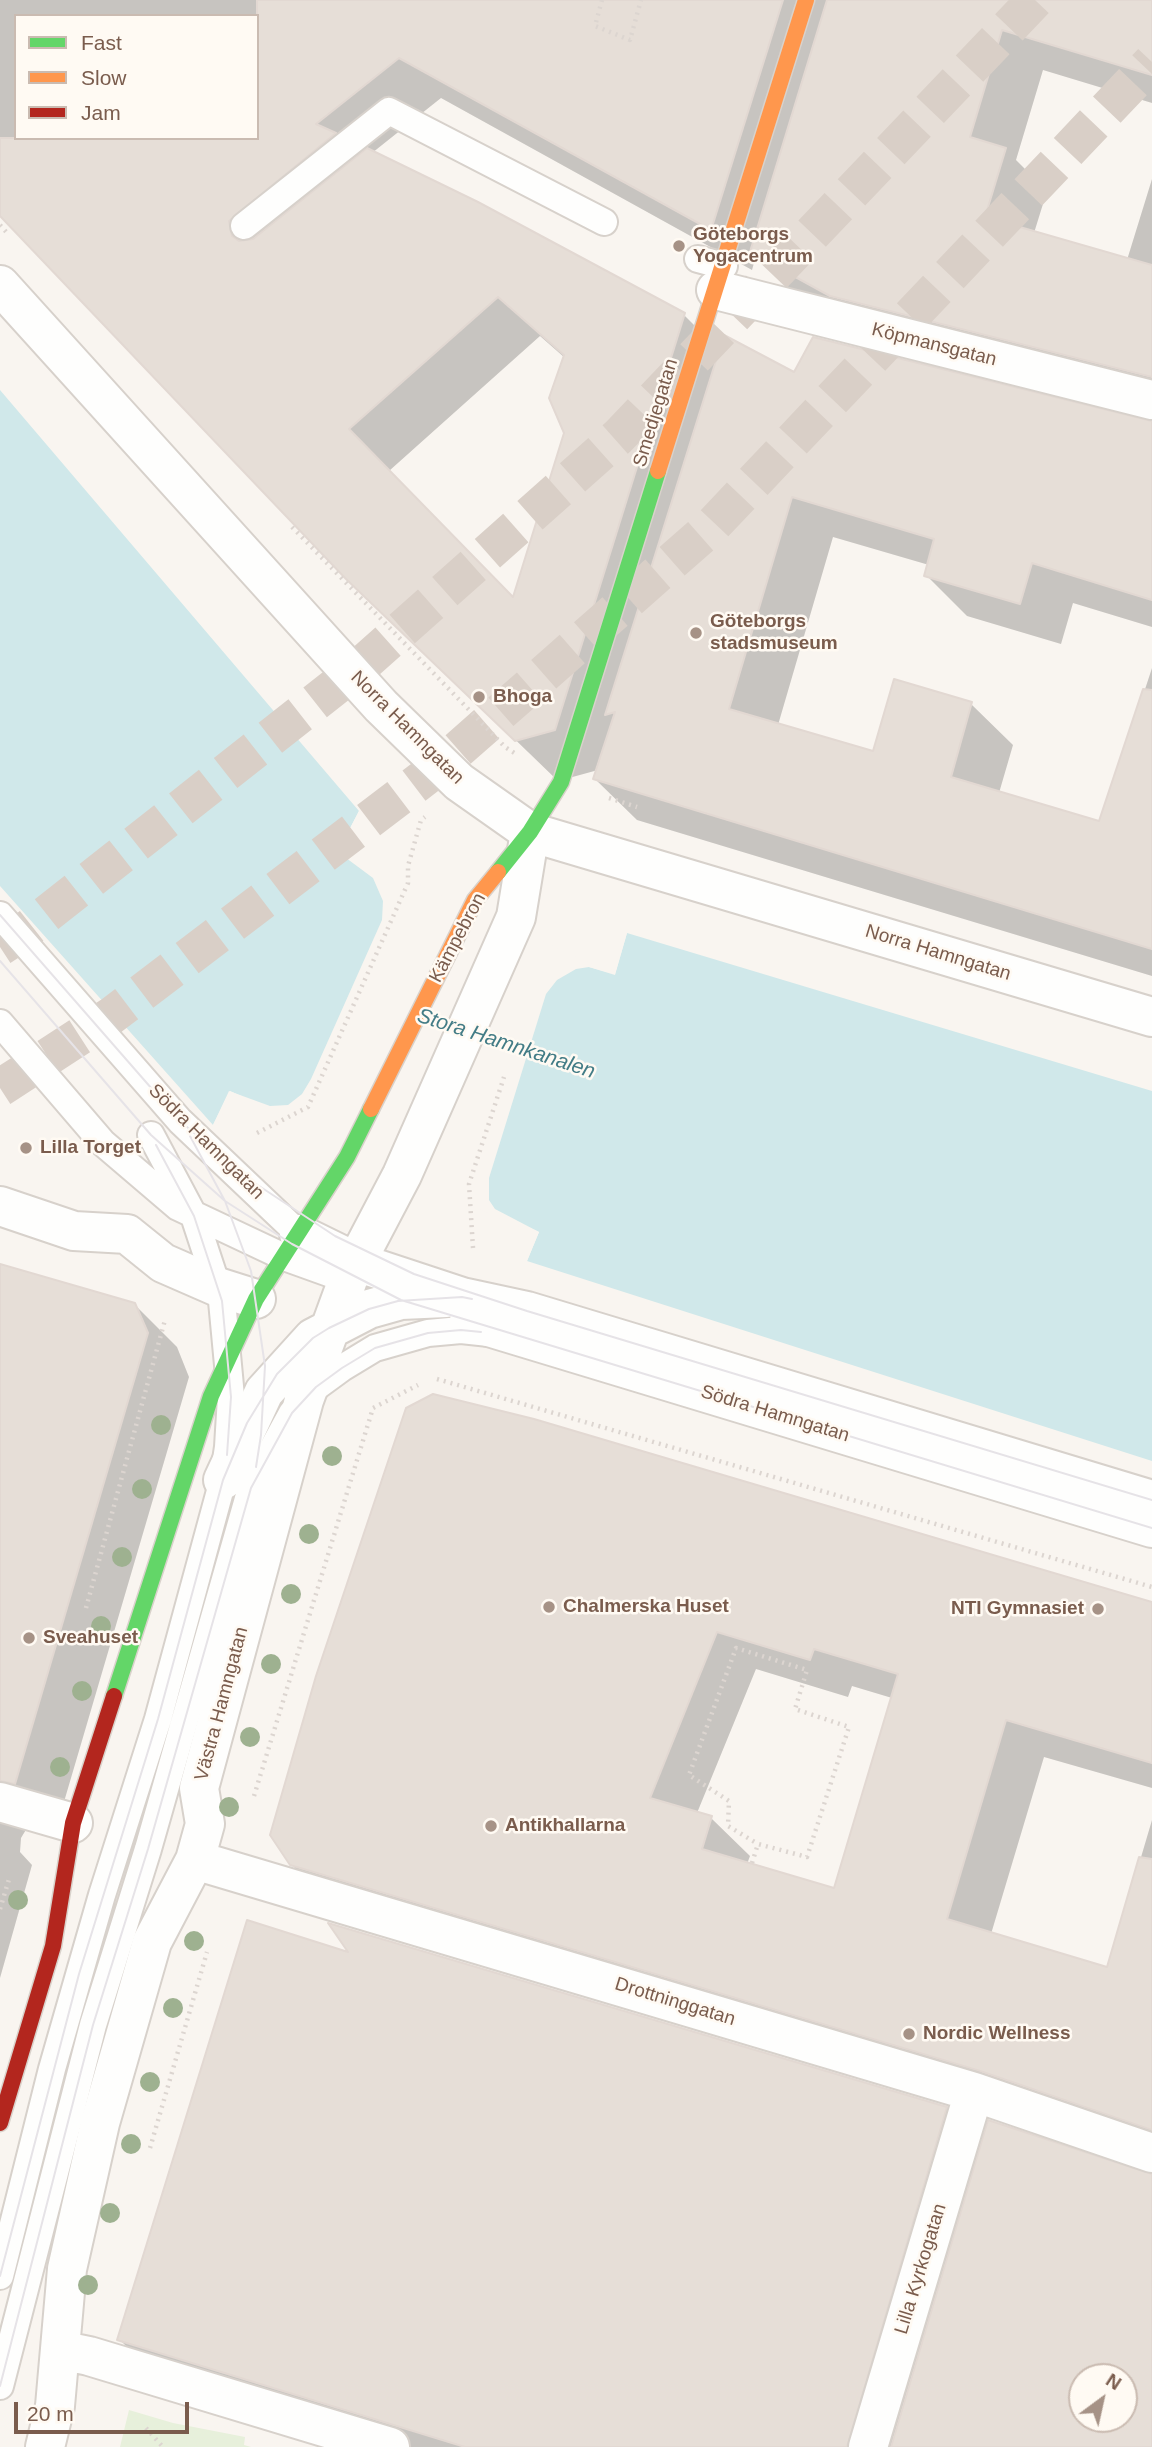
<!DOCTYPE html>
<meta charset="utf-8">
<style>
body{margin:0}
#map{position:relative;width:1152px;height:2447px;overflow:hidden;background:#f9f5f0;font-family:Helvetica,sans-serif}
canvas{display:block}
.legend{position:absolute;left:14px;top:14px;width:245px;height:126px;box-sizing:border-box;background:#fffaf3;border:2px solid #cabbb1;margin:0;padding:9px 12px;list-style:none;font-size:21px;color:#7a5c4d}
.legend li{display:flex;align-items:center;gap:14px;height:35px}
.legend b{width:35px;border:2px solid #cabbb1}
.north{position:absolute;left:1068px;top:2363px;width:70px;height:70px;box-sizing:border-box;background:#fffaf3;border:2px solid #cabbb1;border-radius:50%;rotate:33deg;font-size:19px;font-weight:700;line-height:28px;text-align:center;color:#7a5c4d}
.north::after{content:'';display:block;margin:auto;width:24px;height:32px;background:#a69286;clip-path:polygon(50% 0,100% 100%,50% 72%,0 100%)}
.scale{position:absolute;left:14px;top:2402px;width:175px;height:32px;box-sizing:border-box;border:4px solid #7a5c4d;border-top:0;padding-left:9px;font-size:21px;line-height:24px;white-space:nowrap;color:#7a5c4d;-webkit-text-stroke:5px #fffaf3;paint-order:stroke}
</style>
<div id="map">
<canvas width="1152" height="2447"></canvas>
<ul class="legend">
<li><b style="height:9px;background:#63d668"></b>Fast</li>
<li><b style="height:9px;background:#ff974d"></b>Slow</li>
<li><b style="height:9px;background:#b3261e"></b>Jam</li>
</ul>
<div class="north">N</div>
<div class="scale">20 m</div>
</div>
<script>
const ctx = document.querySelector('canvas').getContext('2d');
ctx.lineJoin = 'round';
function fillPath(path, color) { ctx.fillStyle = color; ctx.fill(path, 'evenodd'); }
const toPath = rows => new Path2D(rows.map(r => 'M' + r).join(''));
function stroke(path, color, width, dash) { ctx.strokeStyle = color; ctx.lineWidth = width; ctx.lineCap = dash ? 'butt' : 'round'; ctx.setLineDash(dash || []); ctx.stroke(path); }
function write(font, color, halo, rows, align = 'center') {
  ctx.font = font + ' Helvetica,sans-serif'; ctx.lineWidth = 5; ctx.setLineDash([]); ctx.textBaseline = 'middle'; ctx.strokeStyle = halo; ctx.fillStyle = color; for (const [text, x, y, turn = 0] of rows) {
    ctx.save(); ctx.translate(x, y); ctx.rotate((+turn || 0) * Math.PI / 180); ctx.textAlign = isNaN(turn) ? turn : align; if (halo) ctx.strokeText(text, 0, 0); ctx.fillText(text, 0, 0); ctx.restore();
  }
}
fillPath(toPath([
 [129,2410,173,2423,245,2437,244,2445,251,2447,120,2447]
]), '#e7f0db');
fillPath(toPath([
 [0,390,359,811,338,851,589,967,615,974,627,933,1152,1091,1152,1461,527,1261,539,1232,230,1091,213,1125,0,886]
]), '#d0e8ea');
fillPath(toPath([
 [359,811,363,812,343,850,590,963,613,970,624,932,627,933,615,975,589,967,576,969,557,980,546,994,489,1178,489,1200,495,1209,539,1232,527,1261,524,1260,534,1234,231,1096,217,1126,213,1125,229,1091,270,1106,288,1105,302,1094,311,1079,382,920,383,901,373,878,338,852]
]), '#f9f5f0');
fillPath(toPath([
 [0,0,1152,0,1152,103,1043,70,1016,160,1047,191,1034,233,1127,260,1152,179,1152,407,793,293,756,256,752,270,441,98,372,153,684,315,721,352,794,374,1152,423,1152,627,1073,603,1061,644,967,616,926,575,929,565,833,537,778,725,874,754,971,704,1013,745,999,793,1101,823,1152,668,1152,976,637,820,595,779,598,770,558,781,348,578,0,214],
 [16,16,257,16,257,138,16,138],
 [540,336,565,358,566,432,514,599,389,471],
 [0,1266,135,1305,177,1347,189,1377,61,1812,27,1828,21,1838,20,1852,32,1865,0,1978],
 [407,1409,1152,1603,1152,1788,1044,1757,991,1934,1108,1969,1152,1820,1152,2154,330,1903,291,1864],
 [756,1669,848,1697,852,1686,892,1698,835,1890,747,1864,750,1856,711,1818,697,1813],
 [352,1955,946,2108,983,2145,1152,2176,1152,2447,383,2447,157,2377,119,2339],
 [1082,2377,1124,2377,1124,2419,1082,2419]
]), '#0003');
const building = toPath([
 [257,0,783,0,711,230,399,58,316,124,336,133,229,221,232,236,239,241,253,239,367,148,478,202,685,313,555,730,515,741,346,579,0,216,0,138,257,138,257,0],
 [498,297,564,355,549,398,564,433,513,597,349,429,498,297],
 [827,0,1152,0,1152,75,1002,30,970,137,1006,148,985,217,1152,265,1152,377,830,296,750,252,827,0],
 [724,335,794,372,813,337,1152,421,1152,600,1032,563,1020,604,924,576,934,539,792,497,729,709,873,751,894,679,972,702,951,777,1099,821,1143,689,1152,690,1152,949,593,779,615,712,605,715,724,335],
 [0,1264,135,1303,148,1333,15,1784,0,1781,0,1264],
 [433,1394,534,1419,1152,1602,1152,1763,1006,1720,947,1919,1107,1967,1139,1857,1152,1859,1152,2130,980,2071,290,1865,270,1835,316,1676,406,1408,433,1394],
 [717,1632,810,1660,814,1649,898,1674,834,1888,702,1849,712,1816,650,1798,717,1632],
 [247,1920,348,1952,328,1923,947,2107,847,2447,465,2447,117,2340,247,1920],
 [988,2120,1152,2174,1152,2447,891,2447,988,2120],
 [1082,2377,1124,2377,1124,2419,1082,2419,1082,2377]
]);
fillPath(building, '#e6ded7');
stroke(building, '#e2d8d2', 2);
stroke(toPath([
 [0,947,29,928,355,671,618,437,1035,0],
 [0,1088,111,1016,437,768,710,528,1152,62]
]), '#d9cfc7', 38, [38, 19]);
const lane = toPath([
 [244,226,389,111,604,222],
 [698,259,724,266],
 [0,915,180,1121,299,1234],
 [0,1023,103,1143,178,1207,284,1257,348,1280],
 [0,2276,52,2069,102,1895,158,1719,223,1480,228,1447,231,1397,222,1301,194,1216,151,1135],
 [0,2386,93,2025,148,1849,251,1488,292,1413,316,1387,342,1368,375,1348,428,1333,461,1330,489,1333]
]);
const street = toPath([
 [0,285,381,706,459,782,530,832,1152,1017],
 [716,290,1152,400],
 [0,1206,74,1231,127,1234,163,1263,218,1287,256,1299],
 [299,1234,356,1262,462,1297,527,1311,1152,1500],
 [469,1321,1152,1528],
 [223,1480,264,1392,313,1338,369,1309,401,1300,446,1298],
 [0,1802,73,1823],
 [195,1860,974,2092,1152,2153],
 [60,2350,89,2356,390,2447],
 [45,2447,55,2406,67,2269,100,2123,152,1942,195,1860,205,1824,199,1788,304,1400,350,1274,402,1175,516,917,530,832],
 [868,2447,974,2092]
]);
const fast = toPath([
 [498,872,530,832,561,782,658,471],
 [114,1696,211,1396,256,1299,347,1157,371,1109]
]);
const slow = toPath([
 [658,471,806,0],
 [371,1109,475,900,498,872]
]);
const jam = toPath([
 [0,2123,53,1946,73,1823,114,1696]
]);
stroke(lane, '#d7d1cb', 30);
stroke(street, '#d7d1cb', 42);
stroke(fast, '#d9d2cb', 19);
stroke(slow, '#d9d2cb', 19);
stroke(jam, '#d9d2cb', 19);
stroke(toPath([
 [602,0,595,26,630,40,641,0],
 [0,225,8,234],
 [292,527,505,747,516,754],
 [609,798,637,807],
 [257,1133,308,1107,408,883,408,866,421,820,425,817],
 [473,1248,469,1184,504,1077],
 [437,1379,1152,1587],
 [86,1608,165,1320],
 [254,1796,373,1408,418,1385],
 [752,1863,758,1844,807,1857,849,1727,795,1709,807,1670,736,1648,689,1775,729,1801,728,1826,758,1844],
 [0,1909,10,1876],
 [150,2148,207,1952],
 [146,2428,163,2447]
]), '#dcd5d0', 4.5, [2, 5]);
stroke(lane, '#fefefd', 26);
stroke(street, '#fefefd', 38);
stroke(fast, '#63d668', 16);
stroke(slow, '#ff974d', 16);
stroke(jam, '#b3261e', 16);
stroke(toPath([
 [0,915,180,1121,247,1178,335,1236,414,1274,527,1311,1152,1500],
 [0,961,151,1135,225,1201,292,1244,401,1300,1152,1528],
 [190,1136,225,1201,251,1271,265,1366,261,1435,256,1467],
 [156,1145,194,1216,222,1301,231,1397,227,1455],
 [0,2276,79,1974,158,1719,223,1480,247,1423,277,1374,313,1338,329,1328,369,1309,398,1301,462,1297,472,1299],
 [0,2386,93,2025,148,1849,251,1488,292,1413,316,1387,342,1368,375,1348,428,1333,461,1330,481,1332]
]), '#e6e3e7', 2);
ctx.fillStyle = '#9eb190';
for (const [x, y] of [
 [161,1425],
 [332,1456],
 [142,1489],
 [309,1534],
 [122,1557],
 [291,1594],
 [101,1626],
 [271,1664],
 [82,1691],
 [250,1737],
 [60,1767],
 [229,1807],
 [18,1900],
 [194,1941],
 [173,2008],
 [150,2082],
 [131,2144],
 [110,2213],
 [88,2285]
]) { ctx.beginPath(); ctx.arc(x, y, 10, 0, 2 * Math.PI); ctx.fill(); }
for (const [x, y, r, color] of [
 [679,246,7,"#a69286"],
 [696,633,7,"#a69286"],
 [479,697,7,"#a69286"],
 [26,1148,7,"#a69286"],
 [549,1607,7,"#a69286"],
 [1098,1609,7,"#a69286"],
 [29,1638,7,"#a69286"],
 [491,1826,7,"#a69286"],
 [909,2034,7,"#a69286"]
]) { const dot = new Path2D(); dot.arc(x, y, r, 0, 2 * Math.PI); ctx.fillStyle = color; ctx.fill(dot); stroke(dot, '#fffaf3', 2.5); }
write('bold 19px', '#7a5c4d', '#fffaf3', [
 ["Göteborgs",693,235],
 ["Yogacentrum",693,257],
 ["Göteborgs",710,622],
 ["stadsmuseum",710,644],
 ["Bhoga",493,697],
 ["Lilla Torget",40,1148],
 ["Chalmerska Huset",563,1607],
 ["NTI Gymnasiet",1084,1609,"right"],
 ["Sveahuset",43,1638],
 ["Antikhallarna",505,1826],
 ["Nordic Wellness",923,2034]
], 'left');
write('19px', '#7a5c4d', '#fffaf3', [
 ["Köpmansgatan",934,345,14],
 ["Smedjegatan",656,413,-73],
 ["Norra Hamngatan",407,728,45],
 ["Kämpebron",458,938,-62],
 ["Norra Hamngatan",938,953,17],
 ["Södra Hamngatan",206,1142,45],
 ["Södra Hamngatan",775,1414,17],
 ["Västra Hamngatan",222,1704,-75],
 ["Drottninggatan",675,2002,17],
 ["Lilla Kyrkogatan",921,2269,-73]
]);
write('italic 21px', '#437c86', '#fffaf3', [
 ["Stora Hamnkanalen",506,1044,18]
]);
</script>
